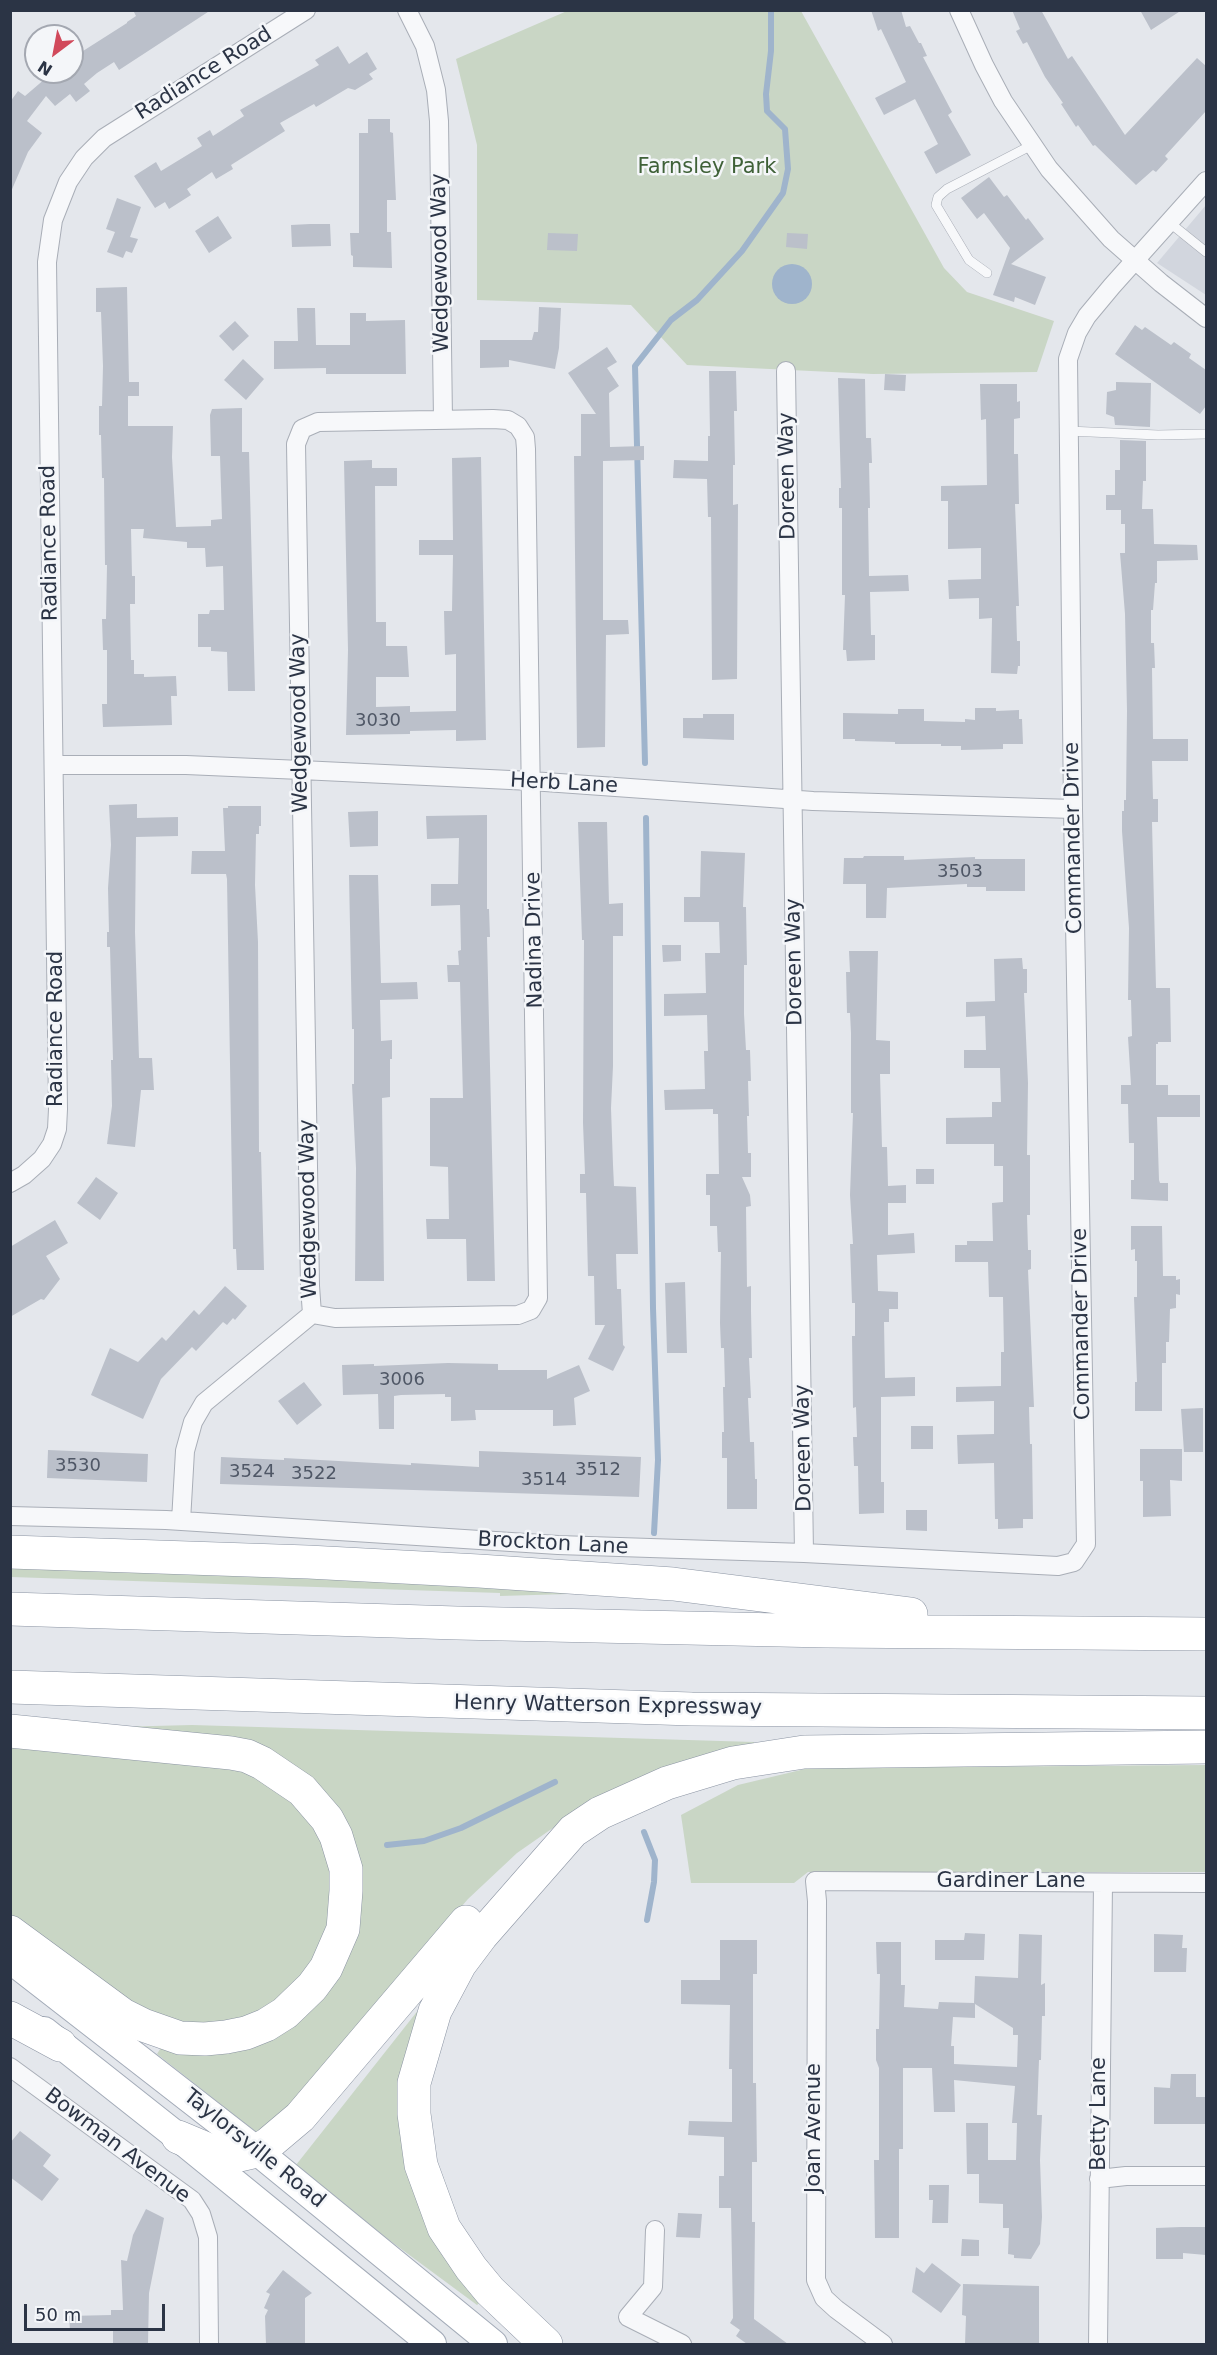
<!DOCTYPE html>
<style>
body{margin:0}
#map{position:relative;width:1217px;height:2355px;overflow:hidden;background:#e4e7ec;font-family:"DejaVu Sans",sans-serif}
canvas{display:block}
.frame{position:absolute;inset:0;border:12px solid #2b3445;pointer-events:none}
.north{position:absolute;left:24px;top:24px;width:60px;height:60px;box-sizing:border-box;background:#f4f6f9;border:2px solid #a4a8b1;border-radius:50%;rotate:212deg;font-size:16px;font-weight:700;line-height:24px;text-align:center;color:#2b3445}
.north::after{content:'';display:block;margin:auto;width:21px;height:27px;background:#d1495b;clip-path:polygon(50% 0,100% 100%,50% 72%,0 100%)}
.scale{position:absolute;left:24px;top:2304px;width:141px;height:27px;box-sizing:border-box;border:3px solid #2b3445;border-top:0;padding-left:8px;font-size:18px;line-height:21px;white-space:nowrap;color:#2b3445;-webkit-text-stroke:4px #f4f6f9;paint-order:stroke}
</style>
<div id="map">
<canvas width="1217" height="2355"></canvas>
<div class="frame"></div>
<div class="north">N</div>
<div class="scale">50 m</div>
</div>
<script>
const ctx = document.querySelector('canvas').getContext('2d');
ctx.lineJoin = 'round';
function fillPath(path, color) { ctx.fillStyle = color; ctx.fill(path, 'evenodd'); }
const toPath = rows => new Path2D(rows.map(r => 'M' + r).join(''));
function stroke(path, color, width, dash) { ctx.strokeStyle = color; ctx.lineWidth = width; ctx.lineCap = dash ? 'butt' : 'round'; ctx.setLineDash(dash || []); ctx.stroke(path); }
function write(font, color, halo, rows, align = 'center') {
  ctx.font = font + ' "DejaVu Sans",sans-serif'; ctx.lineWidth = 5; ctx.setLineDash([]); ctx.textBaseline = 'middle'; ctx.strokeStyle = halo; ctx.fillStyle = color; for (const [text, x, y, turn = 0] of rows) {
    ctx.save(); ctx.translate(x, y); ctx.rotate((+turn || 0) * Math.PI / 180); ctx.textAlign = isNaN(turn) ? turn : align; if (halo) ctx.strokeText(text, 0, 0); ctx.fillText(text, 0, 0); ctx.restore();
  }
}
fillPath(toPath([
 [1206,205,1206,295,1157,263]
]), '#d2d6de');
fillPath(toPath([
 [567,11,801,11,944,268,967,292,1054,321,1037,372,873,374,687,365,631,305,477,300,477,145,456,59],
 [11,1563,603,1593,500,1596,500,1593,11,1577],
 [192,1725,754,1742,754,1746,573,1814,517,1853,468,1899,262,2137,157,2054,162,2046,192,2050,344,1959,322,1796,114,1727],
 [11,1744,238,1769,256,1775,302,1808,326,1846,335,1904,318,1960,260,2014,201,2027,152,2017,11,1919],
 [1206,1765,1206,1872,808,1872,794,1883,691,1883,681,1815,738,1785,809,1768],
 [423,2004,408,2069,480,2302,477,2305,385,2237,296,2165]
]), '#c9d6c5');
fillPath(toPath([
 '772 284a20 20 0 1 1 40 0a20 20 0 1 1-40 0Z'
]), '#9fb4cc');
stroke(toPath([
 [645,763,635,366,671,320,697,300,742,251,783,193,788,169,785,129,767,111,766,94,771,51,771,10],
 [646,818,653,1308,658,1460,654,1533],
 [644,1832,655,1860,654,1882,647,1920],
 [387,1845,424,1841,461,1828,555,1782]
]), '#9fb4cc', 6);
fillPath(toPath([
 [133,10,211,10,119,70,114,62,97,73,84,84,90,91,76,102,70,94,55,106,46,96,27,121,42,133,28,152,10,194,10,102,18,91,25,96,53,72,72,72,72,58,127,23,127,22,136,16],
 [871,10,901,10,906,27,910,26,919,43,921,43,927,56,923,57,952,112,948,115,971,155,936,174,924,152,938,144,915,99,884,115,875,98,906,82,881,29,878,31],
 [1012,10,1041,10,1068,59,1072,56,1125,135,1197,58,1206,66,1206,111,1165,156,1168,159,1156,172,1153,170,1136,185,1095,145,1093,146,1078,125,1076,127,1061,104,1063,103,1045,77,1027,42,1023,44,1016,31,1020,29],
 [1140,10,1182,10,1151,30],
 [338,46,349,64,367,52,377,69,369,74,373,79,355,90,348,88,316,107,314,104,280,123,285,131,231,165,233,169,216,179,212,172,187,189,191,195,169,209,165,202,155,208,134,176,156,162,161,171,202,146,197,138,210,130,213,136,244,116,240,110,319,65,315,60],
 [368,119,390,119,390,132,393,133,396,200,387,200,387,232,391,232,392,268,353,267,353,256,351,255,350,233,359,233,359,133,368,133],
 [989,177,1004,197,1007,195,1026,220,1028,218,1044,239,1011,264,1046,277,1035,305,1015,297,1014,302,993,295,1010,248,984,213,977,219,961,198],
 [117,198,141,207,130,237,138,239,132,253,126,251,123,258,107,252,115,232,106,229],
 [218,216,232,238,209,253,195,231],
 [310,224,330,224,331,246,292,247,291,225],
 [548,233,578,234,577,251,547,250],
 [787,233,808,234,807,249,786,247],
 [127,287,129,382,139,382,139,396,128,396,128,426,173,426,172,457,176,527,211,526,211,520,222,519,220,456,211,456,210,415,212,409,242,408,242,452,249,452,255,691,228,691,227,652,211,651,211,647,198,647,198,614,209,614,210,610,224,610,223,566,206,567,205,548,187,548,187,542,143,538,144,529,131,529,132,576,135,576,135,604,130,604,131,660,134,660,134,674,144,674,144,677,176,676,177,696,171,696,172,725,103,727,102,704,107,704,107,650,103,650,102,619,106,619,107,565,105,565,104,478,102,478,101,435,99,435,99,406,102,406,103,366,101,312,96,312,96,288],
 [539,307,561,308,559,348,555,369,509,360,509,367,480,368,480,340,532,340,534,332,538,332],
 [297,308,315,308,316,345,350,345,350,313,366,313,366,321,405,320,406,374,326,374,326,368,274,369,274,341,298,341],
 [235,321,249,336,233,351,219,336],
 [1135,325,1142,330,1145,327,1171,345,1174,342,1191,354,1189,358,1206,370,1206,406,1200,414,1115,354],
 [607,347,617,362,607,368,619,386,609,393,610,447,644,446,644,460,603,461,603,620,628,620,629,634,606,635,605,747,577,748,574,456,581,456,581,414,596,414,568,373],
 [243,359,264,379,246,400,224,380],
 [709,371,736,371,737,411,734,411,735,465,733,465,733,505,738,504,737,679,712,680,711,517,708,517,707,479,673,478,674,460,708,461,708,436,710,436],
 [885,374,906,375,905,391,884,390],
 [838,378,865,379,866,438,871,438,872,463,869,463,870,508,868,508,869,576,908,575,909,591,870,592,871,635,875,635,875,660,847,661,846,650,843,650,845,595,842,595,842,508,839,508,839,488,841,488],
 [1116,382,1151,383,1150,427,1115,425,1114,417,1106,414,1107,392,1116,390],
 [980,384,1017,384,1017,402,1020,401,1020,418,1014,419,1014,454,1018,454,1019,504,1015,504,1019,606,1016,606,1017,641,1020,641,1020,666,1018,666,1017,674,991,673,992,618,979,619,979,598,949,599,948,580,981,579,981,548,948,549,948,501,941,501,941,486,987,485,986,419,981,420],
 [1120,440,1146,441,1146,481,1143,481,1142,509,1153,509,1154,544,1197,545,1198,560,1157,561,1157,583,1155,583,1153,610,1151,610,1151,643,1154,643,1155,668,1152,668,1153,739,1188,739,1188,761,1152,761,1153,799,1158,799,1158,822,1152,822,1156,988,1170,988,1171,1042,1158,1042,1158,1044,1156,1044,1156,1085,1168,1085,1168,1095,1200,1095,1200,1117,1157,1117,1159,1180,1160,1183,1168,1183,1168,1201,1131,1199,1131,1180,1134,1180,1134,1143,1129,1143,1128,1104,1121,1104,1121,1085,1131,1085,1128,1037,1132,1036,1131,1000,1128,1000,1129,928,1122,831,1122,811,1124,811,1124,800,1126,800,1127,711,1125,614,1120,553,1125,553,1125,524,1121,524,1121,510,1106,510,1106,495,1115,495,1115,470,1120,470],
 [481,457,486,740,456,741,456,730,410,731,410,734,346,735,348,650,344,461,372,460,372,468,397,468,397,486,375,486,376,622,386,622,386,646,407,646,409,677,376,677,376,707,410,706,410,712,456,711,456,654,445,655,444,611,452,611,453,555,419,555,419,540,453,540,452,458],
 [975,708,996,708,996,711,1019,710,1019,719,1022,719,1023,744,1003,744,1003,749,961,750,961,746,941,746,941,744,895,744,895,742,855,741,855,739,843,739,843,713,898,714,898,709,924,709,924,721,965,722,965,719,975,720],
 [703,714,734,714,734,740,683,738,683,718,703,718],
 [137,804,137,818,178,817,178,836,136,837,135,932,139,1058,152,1058,154,1090,141,1090,135,1147,107,1144,112,1106,111,1060,113,1060,110,947,107,947,107,932,109,932,108,888,111,845,109,805],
 [228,806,261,806,261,826,259,826,259,834,256,834,255,885,258,942,259,1152,261,1152,264,1270,237,1270,236,1249,233,1249,227,879,226,874,191,874,192,851,225,851,223,808,228,808],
 [378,811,378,846,350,847,348,812],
 [487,815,487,909,489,909,490,937,487,937,495,1281,467,1281,466,1239,427,1239,426,1219,449,1219,448,1167,430,1166,430,1098,463,1098,460,982,448,982,447,965,459,965,458,951,461,950,460,905,431,906,431,884,458,884,459,838,427,839,426,816],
 [578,822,607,822,609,904,623,903,623,936,613,936,613,1066,611,1108,613,1165,614,1186,636,1187,638,1254,616,1254,617,1289,621,1289,623,1345,625,1347,613,1371,588,1359,605,1325,595,1325,594,1276,588,1276,586,1193,580,1193,580,1174,585,1174,583,1123,584,940,582,940],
 [701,851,745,853,743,907,746,907,747,965,744,965,744,1014,746,1050,750,1050,751,1081,748,1081,749,1116,747,1116,748,1153,751,1153,751,1177,742,1177,750,1195,751,1206,746,1207,747,1287,751,1286,751,1311,752,1358,749,1358,751,1398,748,1398,750,1442,754,1442,755,1479,757,1479,757,1509,727,1509,727,1458,722,1458,722,1432,724,1432,723,1387,725,1387,724,1348,721,1348,720,1323,721,1252,718,1252,717,1226,710,1226,710,1195,706,1195,706,1174,719,1174,718,1114,713,1114,713,1109,665,1110,664,1090,705,1089,704,1051,708,1051,707,1015,664,1016,664,994,706,993,705,953,720,953,719,922,684,922,684,897,700,897],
 [864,856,904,856,904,860,975,857,975,859,1025,859,1025,891,986,891,986,887,967,887,967,884,887,888,886,918,866,918,866,884,843,884,844,858,863,858],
 [349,875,378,875,381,983,417,982,418,999,380,1000,381,1041,392,1040,392,1059,390,1059,390,1097,382,1098,384,1281,355,1281,356,1168,352,1084,354,1084,354,1029,352,1029],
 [662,945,681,945,681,961,663,962],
 [849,951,878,951,876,1040,890,1041,890,1074,880,1074,882,1147,887,1147,888,1186,906,1185,906,1203,888,1203,888,1235,914,1233,915,1253,877,1255,878,1291,898,1292,898,1309,889,1309,889,1322,884,1322,885,1378,915,1377,915,1396,881,1397,881,1482,884,1482,884,1513,859,1514,858,1466,854,1466,853,1437,857,1437,856,1407,853,1408,852,1336,855,1336,855,1303,852,1303,850,1244,853,1244,850,1195,853,1113,851,1113,851,1033,850,1013,847,1013,846,972,850,972],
 [1022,958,1023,969,1027,969,1027,993,1024,993,1028,1083,1027,1155,1030,1155,1030,1215,1027,1215,1028,1250,1031,1250,1031,1269,1028,1270,1034,1407,1029,1407,1030,1444,1032,1444,1033,1519,1023,1519,1023,1528,998,1529,998,1519,995,1519,994,1463,958,1464,957,1435,994,1434,994,1401,956,1402,956,1387,1001,1386,1001,1352,1004,1352,1003,1297,989,1297,988,1262,955,1262,955,1245,967,1245,967,1241,993,1241,992,1203,1003,1202,1003,1166,994,1166,994,1144,946,1144,946,1118,992,1117,992,1102,1001,1102,1000,1068,964,1068,964,1050,986,1050,985,1016,966,1017,966,1002,995,1001,994,959],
 [916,1169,934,1169,934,1184,916,1184],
 [96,1177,118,1193,100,1220,77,1203],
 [55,1220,68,1243,46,1256,60,1279,44,1300,41,1299,10,1317,10,1247],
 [1131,1226,1162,1226,1163,1276,1176,1276,1176,1280,1180,1279,1180,1295,1176,1294,1176,1308,1170,1309,1169,1342,1166,1342,1166,1363,1162,1363,1162,1411,1135,1411,1135,1382,1137,1382,1134,1297,1137,1297,1137,1261,1135,1261,1135,1249,1131,1250],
 [685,1282,687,1353,667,1353,665,1283],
 [225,1286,247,1306,235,1320,233,1318,227,1325,223,1322,196,1351,192,1347,161,1379,143,1419,91,1395,110,1348,138,1362,162,1337,166,1341,194,1310,199,1315],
 [448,1363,498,1364,498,1370,547,1370,547,1379,579,1365,590,1391,574,1398,576,1425,553,1426,553,1410,475,1410,476,1420,451,1421,451,1397,445,1397,445,1394,401,1395,394,1396,394,1429,379,1429,378,1394,343,1395,342,1365,374,1364,374,1366],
 [304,1382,322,1405,297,1425,278,1401],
 [1203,1408,1203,1452,1184,1452,1181,1409],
 [911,1426,933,1426,933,1449,911,1449],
 [1140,1449,1182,1449,1182,1481,1170,1480,1171,1516,1143,1517,1143,1481,1140,1481],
 [48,1450,148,1454,147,1482,47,1478],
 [479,1451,641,1457,639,1497,220,1484,221,1457,284,1460,284,1458,411,1465,411,1463,479,1467],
 [906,1510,927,1510,927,1531,906,1530],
 [965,1933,985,1934,984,1960,935,1960,935,1940,964,1940],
 [1019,1934,1042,1935,1041,1985,1045,1983,1045,2016,1042,2016,1041,2060,1039,2060,1037,2115,1042,2115,1040,2160,1042,2217,1040,2244,1031,2259,1014,2258,1014,2255,1008,2254,1009,2228,1003,2228,1003,2204,979,2203,979,2174,967,2174,966,2123,988,2123,988,2160,1016,2160,1017,2123,1012,2123,1015,2086,954,2080,955,2112,934,2112,932,2068,903,2068,903,2149,899,2149,899,2238,875,2238,874,2160,879,2160,879,2068,876,2060,876,2029,879,2029,880,1974,877,1974,876,1942,901,1942,901,1985,905,1985,904,2007,938,2009,939,2002,974,2003,975,1976,1018,1978],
 [975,2004,1013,2028,1013,2035,1018,2035,1017,2067,954,2064,954,2046,951,2046,953,2017,975,2018],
 [1154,1934,1183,1935,1182,1948,1187,1948,1186,1972,1154,1972],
 [720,1940,757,1940,757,1974,753,1974,753,2083,756,2083,757,2162,752,2162,752,2222,755,2222,754,2319,788,2344,747,2344,736,2336,740,2330,730,2323,733,2318,731,2208,719,2208,719,2176,724,2176,724,2137,688,2135,689,2121,732,2122,732,2069,729,2069,730,2005,681,2004,681,1980,720,1980],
 [1171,2074,1196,2074,1196,2097,1206,2097,1206,2124,1154,2124,1154,2087,1170,2088],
 [20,2131,51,2155,43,2166,59,2179,42,2201,10,2177,10,2143],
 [929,2185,949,2185,948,2223,932,2223,933,2200,929,2200],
 [146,2209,164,2218,149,2293,148,2344,113,2344,113,2330,70,2331,69,2316,111,2315,111,2310,123,2310,121,2260,127,2261,133,2235],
 [678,2213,702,2214,700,2238,676,2237],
 [1181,2227,1206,2227,1206,2255,1183,2253,1183,2259,1156,2259,1156,2228],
 [962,2239,979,2240,979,2256,961,2256],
 [932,2263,961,2285,941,2313,912,2292,916,2267,924,2273],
 [283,2270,312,2293,305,2298,305,2344,266,2344,265,2316,268,2310,264,2308,270,2294,266,2292],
 [963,2284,1039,2286,1039,2344,965,2344,966,2316,962,2315]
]), '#bbc0ca');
const lane = toPath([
 [1170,223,1206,252],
 [987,273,969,260,936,205,938,197,947,189,1032,145],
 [1068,431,1158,435,1206,434]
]);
const street = toPath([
 [407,10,425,46,436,90,439,121,443,420],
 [959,10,984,65,1003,101,1049,169,1111,239,1161,283,1206,318],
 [786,371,804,1553],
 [493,419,508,420,518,426,525,437,526,449,538,1298,531,1310,518,1315,335,1318,312,1314,310,1286,296,444,302,429,318,422,493,419],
 [54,765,186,765,301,770,531,781,813,801,1073,809],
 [10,1183,24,1175,42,1159,52,1144,57,1129,58,1109,47,262,53,220,68,182,84,158,104,138,306,10],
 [10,1516,166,1520,558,1545,804,1553,1058,1566,1074,1562,1086,1544,1073,809,1068,359,1077,333,1087,316,1112,286,1206,181],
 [181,1521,185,1451,193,1422,204,1403,312,1314],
 [10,2067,192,2200,201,2214,208,2237,209,2344],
 [1099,2179,1126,2176,1206,2176],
 [655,2230,653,2287,628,2317,682,2344],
 [883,2344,836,2309,824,2298,816,2280,817,1901,815,1881,1206,1883],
 [1098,2344,1103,1883]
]);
const primary = toPath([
 [10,1959,257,2151,493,2344],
 [44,2031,178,2137,432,2344]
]);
const highway = toPath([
 [10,1552,308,1562,479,1571,673,1584,911,1614],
 [10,1609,457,1623,826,1631,1206,1634],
 [10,1687,692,1709,1206,1713],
 [10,1731,231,1753,247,1756,262,1763,302,1790,327,1819,336,1836,346,1869,346,1891,343,1929,326,1968,312,1987,285,2013,266,2025,246,2033,226,2037,205,2039,180,2038,143,2025,123,2015,10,1932],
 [10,2018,60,2045],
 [178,2137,209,2150,225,2154,240,2155,257,2151,268,2144,300,2117,466,1922],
 [546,2344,490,2291,471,2268,444,2228,421,2165,414,2114,414,2083,435,2011,460,1964,481,1936,573,1831,600,1813,667,1783,733,1763,804,1752,1206,1747]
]);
stroke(lane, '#a9aeb7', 10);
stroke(street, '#a9aeb7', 20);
stroke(primary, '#a3abb8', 30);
stroke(highway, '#8b94a3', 34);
stroke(lane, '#f7f8fa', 9);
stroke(street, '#f7f8fa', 18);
stroke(primary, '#fff', 28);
stroke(highway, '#fff', 33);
write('18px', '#4f5766', null, [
 ["3030",378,721],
 ["3503",960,872],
 ["3006",402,1380],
 ["3530",78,1466],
 ["3512",598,1470],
 ["3524",252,1472],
 ["3522",314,1474],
 ["3514",544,1480]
]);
write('21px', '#2b3445', '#f4f6f9', [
 ["Radiance Road",204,74,-32],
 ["Wedgewood Way",441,263,-91],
 ["Doreen Way",788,476,-91],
 ["Radiance Road",50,543,-91],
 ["Wedgewood Way",300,723,-91],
 ["Herb Lane",564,784,3],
 ["Commander Drive",1074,838,-91],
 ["Nadina Drive",535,940,-91],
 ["Doreen Way",795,962,-91],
 ["Radiance Road",57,1029,-90],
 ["Wedgewood Way",309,1209,-91],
 ["Commander Drive",1082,1324,-91],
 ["Doreen Way",804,1448,-91],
 ["Brockton Lane",553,1544,3],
 ["Henry Watterson Expressway",608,1706,1],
 ["Gardiner Lane",1011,1882],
 ["Betty Lane",1100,2114,-90],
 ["Joan Avenue",815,2128,-90],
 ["Bowman Avenue",117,2146,37],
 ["Taylorsville Road",254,2149,39]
]);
write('21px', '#3f6138', '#f4f6f9', [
 ["Farnsley Park",707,168]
]);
</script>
